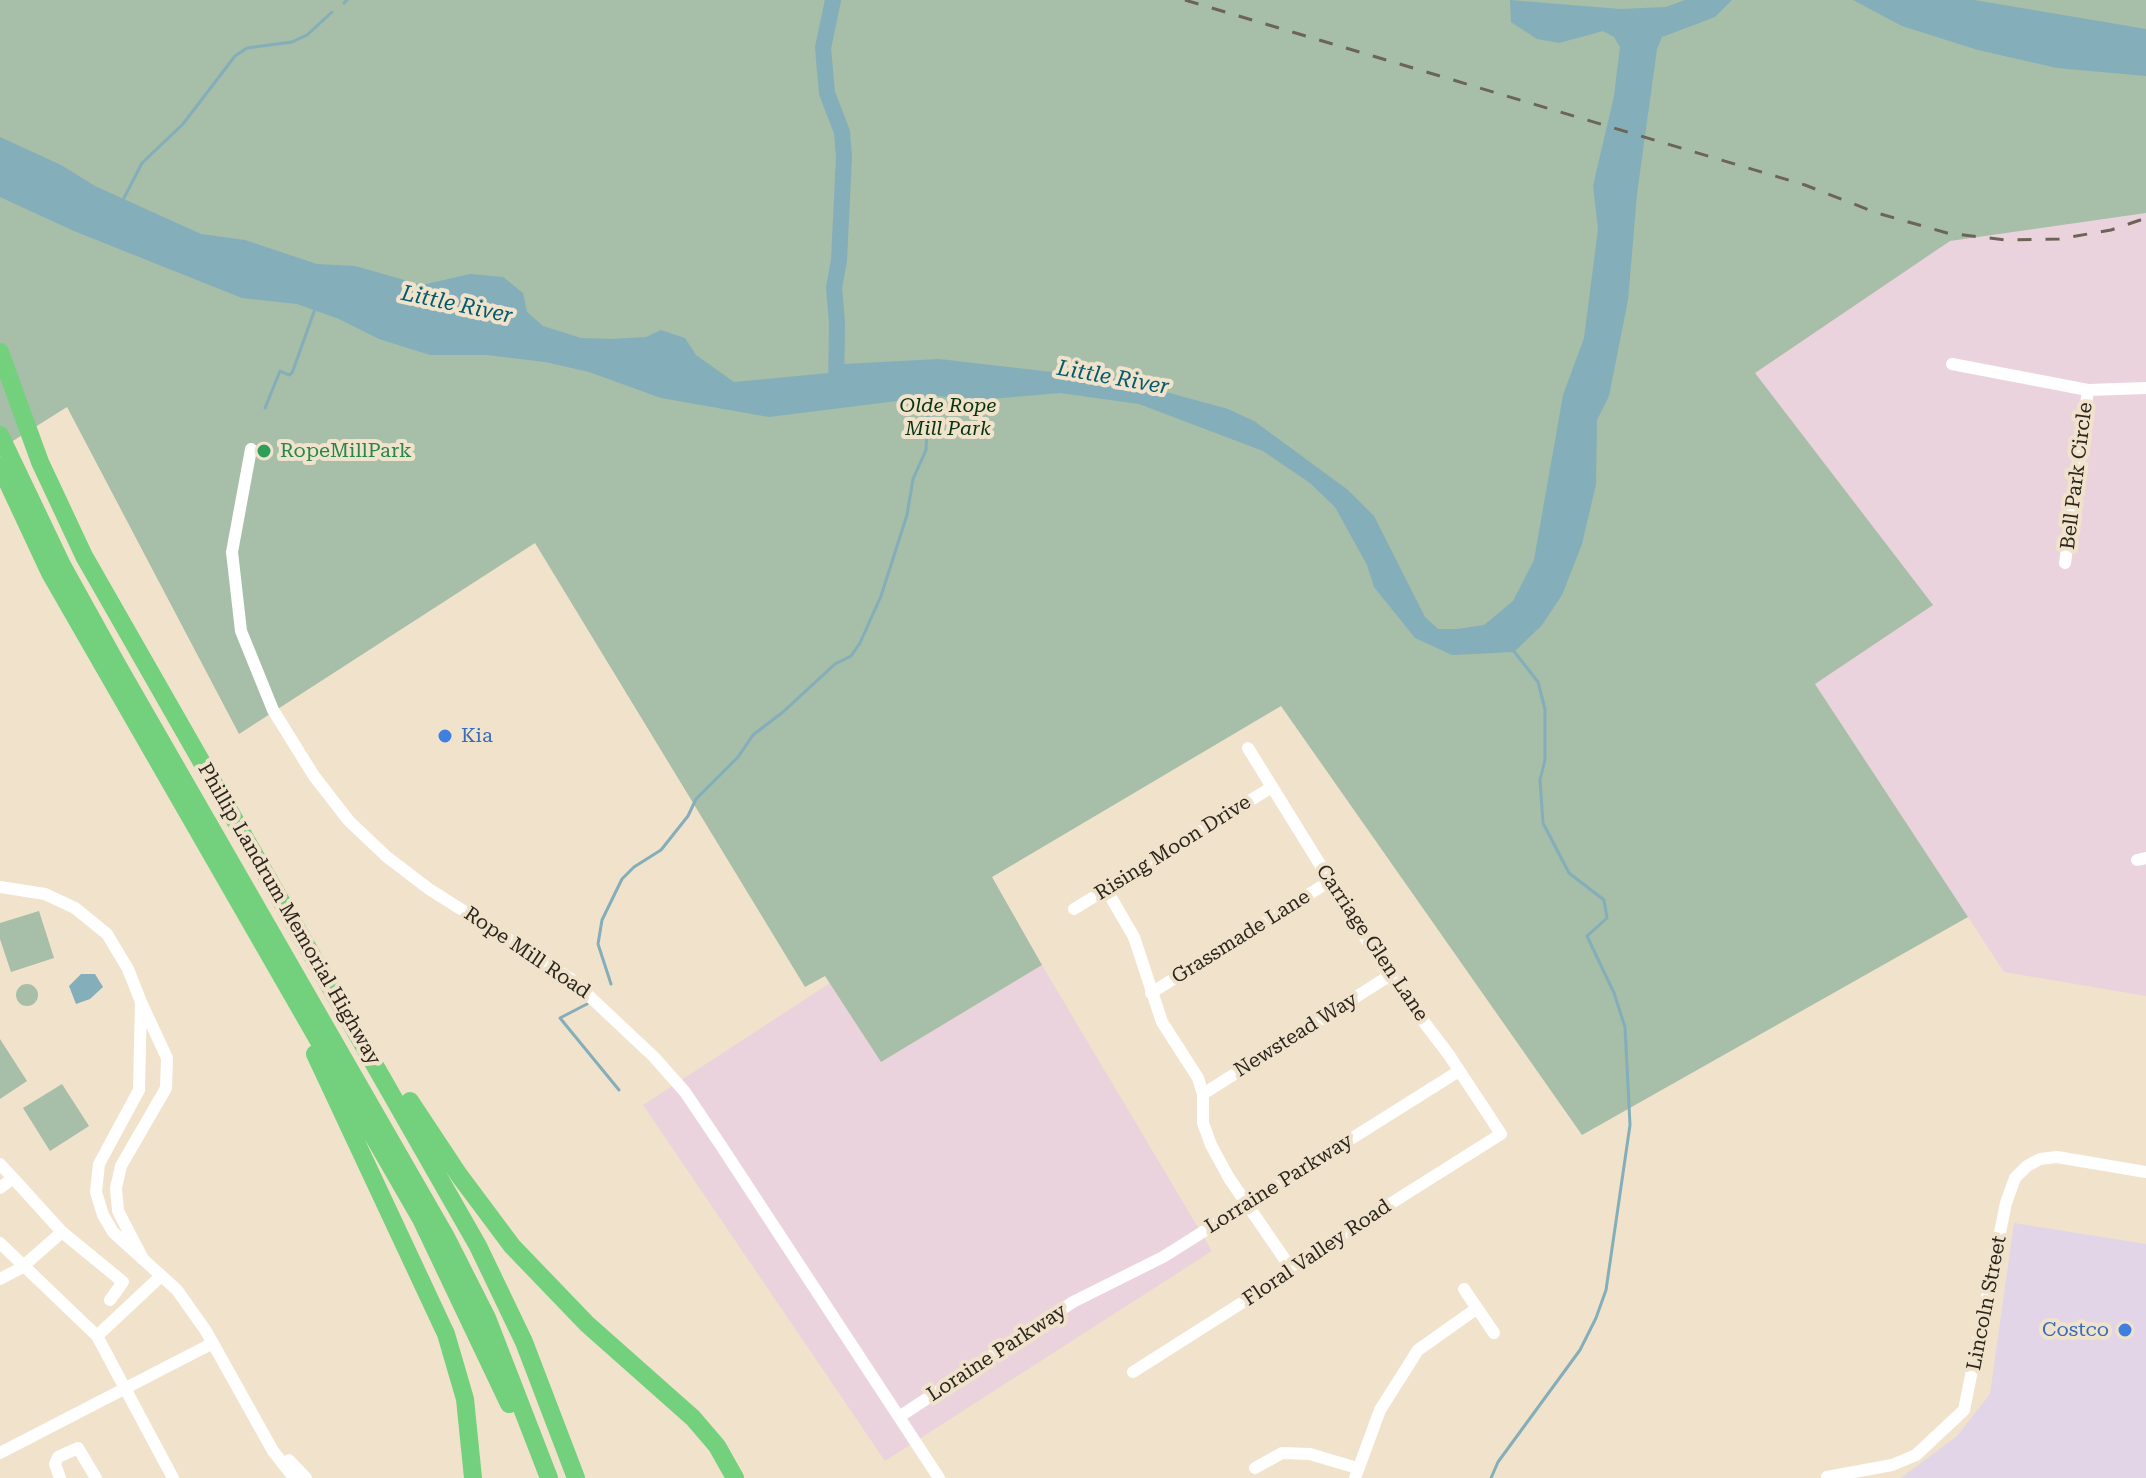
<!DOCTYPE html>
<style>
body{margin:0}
canvas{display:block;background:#f0e2cb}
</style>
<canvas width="2146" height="1478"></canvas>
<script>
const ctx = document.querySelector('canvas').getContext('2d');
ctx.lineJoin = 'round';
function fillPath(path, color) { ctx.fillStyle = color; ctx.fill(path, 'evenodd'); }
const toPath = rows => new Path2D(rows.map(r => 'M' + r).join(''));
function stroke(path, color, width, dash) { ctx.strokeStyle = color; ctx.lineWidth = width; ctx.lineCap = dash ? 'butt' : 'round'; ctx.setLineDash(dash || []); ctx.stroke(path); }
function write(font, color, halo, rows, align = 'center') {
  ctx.font = font + ' "Roboto Serif",serif'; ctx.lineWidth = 8; ctx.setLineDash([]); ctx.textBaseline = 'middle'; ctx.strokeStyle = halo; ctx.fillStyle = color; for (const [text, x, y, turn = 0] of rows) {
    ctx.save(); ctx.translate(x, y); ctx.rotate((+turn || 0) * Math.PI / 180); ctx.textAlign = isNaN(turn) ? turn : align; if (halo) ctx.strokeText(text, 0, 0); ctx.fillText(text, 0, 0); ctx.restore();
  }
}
fillPath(toPath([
 [2014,1223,2146,1244,2146,1478,1901,1478,1957,1436,1990,1394]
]), '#e2d5e8');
fillPath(toPath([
 [2146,213,2146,996,2004,972,1756,594,1741,353,1911,246],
 [1042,965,1212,1251,885,1461,643,1105,830,983,881,1062]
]), '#ebd3dd');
fillPath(toPath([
 [0,0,2146,0,2146,213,1950,241,1755,373,1933,605,1815,684,1968,917,1582,1135,1281,706,992,877,1042,965,881,1062,825,976,805,987,535,543,239,734,67,407,0,449],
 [39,911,54,958,11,972,0,939,0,923],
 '16 995a11 11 0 1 1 22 0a11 11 0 1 1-22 0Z',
 [0,1039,27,1081,0,1099],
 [62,1084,89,1126,50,1151,23,1108]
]), '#a7bea8');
fillPath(toPath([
 [1510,0,1620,9,1666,7,1685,0,1732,0,1715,17,1662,37,1657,49,1637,194,1628,300,1609,396,1597,420,1596,484,1582,544,1562,595,1542,625,1514,652,1452,655,1415,638,1374,587,1367,565,1335,507,1310,483,1263,451,1139,404,1060,393,979,400,937,396,769,417,661,398,589,372,545,362,487,355,430,355,379,339,339,319,297,304,242,298,74,231,0,197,0,137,61,165,95,186,201,234,245,240,317,264,355,266,422,285,470,274,503,277,523,293,527,312,543,326,581,338,611,339,646,337,661,330,685,338,696,355,734,382,829,373,843,364,939,359,1122,380,1228,409,1254,421,1348,490,1374,516,1425,617,1438,629,1457,629,1484,625,1513,601,1534,560,1563,395,1584,338,1598,229,1593,186,1614,96,1620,47,1614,37,1603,31,1559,43,1537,39,1511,22],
 [1853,0,1974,0,2146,29,2146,76,2057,68,1978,50,1902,26],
 [81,974,95,974,103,987,90,999,76,1004,69,986]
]), '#84aeba');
stroke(toPath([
 [344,3,347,0],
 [124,198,142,163,183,124,235,56,247,48,292,42,307,35,332,12],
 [265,408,280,371,289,375,292,373,315,309],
 [611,984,598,944,602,920,622,879,634,867,661,850,688,816,696,799,738,757,753,735,783,712,835,664,851,656,860,643,881,596,907,515,913,479,926,450,929,395],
 [587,1004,560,1018,619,1090],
 [1491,1478,1498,1462,1580,1350,1596,1318,1606,1290,1630,1125,1625,1027,1614,993,1587,936,1607,918,1604,900,1569,873,1543,823,1540,780,1545,760,1545,709,1538,682,1513,650]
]), '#84aeba', 3);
stroke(toPath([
 [833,0,823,48,827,93,842,132,844,157,839,260,834,288,837,322,836,391]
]), '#84aeba', 16);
stroke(toPath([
 [1952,364,2088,390,2146,388],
 [251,449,232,552,241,631,273,710,314,776,349,821,387,857,429,889,571,979,654,1057,685,1092,720,1144,939,1478],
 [2065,563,2088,390],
 [2137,860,2146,858],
 [0,887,45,894,75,908,107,934,128,969,141,1002],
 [1106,889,1134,937,1162,1022,1198,1078,1203,1094,1203,1123,1211,1145,1229,1178,1290,1267],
 [1074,909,1272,787],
 [1151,993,1330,881],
 [1203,1094,1389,976],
 [0,1164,13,1178,0,1188],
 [62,1232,123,1282,110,1300],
 [0,1243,97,1336,173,1478],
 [143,1259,118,1211,116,1188,121,1166,166,1088,167,1058,141,1002,139,1090,99,1164,96,1192,103,1215,113,1232,177,1290,206,1331,273,1451,294,1478],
 [0,1279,21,1268,62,1232,13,1178],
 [1464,1289,1494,1333],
 [97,1336,161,1276],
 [1133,1372,1273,1283,1290,1267,1501,1134,1449,1055,1389,976,1248,748],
 [899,1417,1073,1302,1163,1257,1459,1071],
 [0,1453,213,1343],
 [289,1460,306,1478],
 [1255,1468,1282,1453,1310,1454,1357,1468],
 [1827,1477,1892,1465,1916,1455,1964,1410,2006,1203,2015,1178,2027,1166,2040,1159,2057,1157,2146,1172],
 [60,1478,55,1464,58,1457,78,1448,96,1478],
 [1355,1478,1380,1410,1418,1350,1476,1309]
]), '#fff', 12);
stroke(toPath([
 [0,352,40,462,84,556,478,1246,524,1342,576,1478],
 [0,435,62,565,118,666,446,1237,487,1318,549,1478],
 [0,466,50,573,421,1219,509,1404],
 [315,1054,446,1334,465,1399,473,1478],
 [410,1101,459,1175,512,1246,587,1324,693,1418,717,1446,735,1478]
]), '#73d17d', 18);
stroke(toPath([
 [1185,0,1805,185,1877,213,1947,233,2006,240,2059,239,2111,230,2146,218]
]), '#6c6457', 3, [14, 14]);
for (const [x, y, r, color] of [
 [264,451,8,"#2e9e5b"],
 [445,736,8,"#3f7fe0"],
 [2125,1330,8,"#3f7fe0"]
]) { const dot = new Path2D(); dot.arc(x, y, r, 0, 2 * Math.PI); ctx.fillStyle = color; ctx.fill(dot); stroke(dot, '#f0e2cb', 3); }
write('italic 20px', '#06330f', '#f0e2cb', [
 ["Olde Rope",948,406],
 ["Mill Park",948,429]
]);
write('20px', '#27864d', '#f0e2cb', [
 ["RopeMillPark",280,451]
], 'left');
write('20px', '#2b261e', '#f0e2cb', [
 ["Bell Park Circle",2077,476,-83],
 ["Rising Moon Drive",1173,848,-32],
 ["Phillip Landrum Memorial Highway",289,914,60],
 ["Grassmade Lane",1241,937,-32],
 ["Carriage Glen Lane",1372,943,56],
 ["Rope Mill Road",527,953,34],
 ["Newstead Way",1296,1035,-32],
 ["Lorraine Parkway",1279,1184,-32],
 ["Floral Valley Road",1317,1253,-34],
 ["Lincoln Street",1987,1303,-79],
 ["Loraine Parkway",997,1353,-33]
]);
write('20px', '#366cbe', '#f0e2cb', [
 ["Kia",461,736],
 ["Costco",2109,1330,"right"]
], 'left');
write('italic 22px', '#015b6e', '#f0e2cb', [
 ["Little River",457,305,12],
 ["Little River",1113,378,10]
]);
</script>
